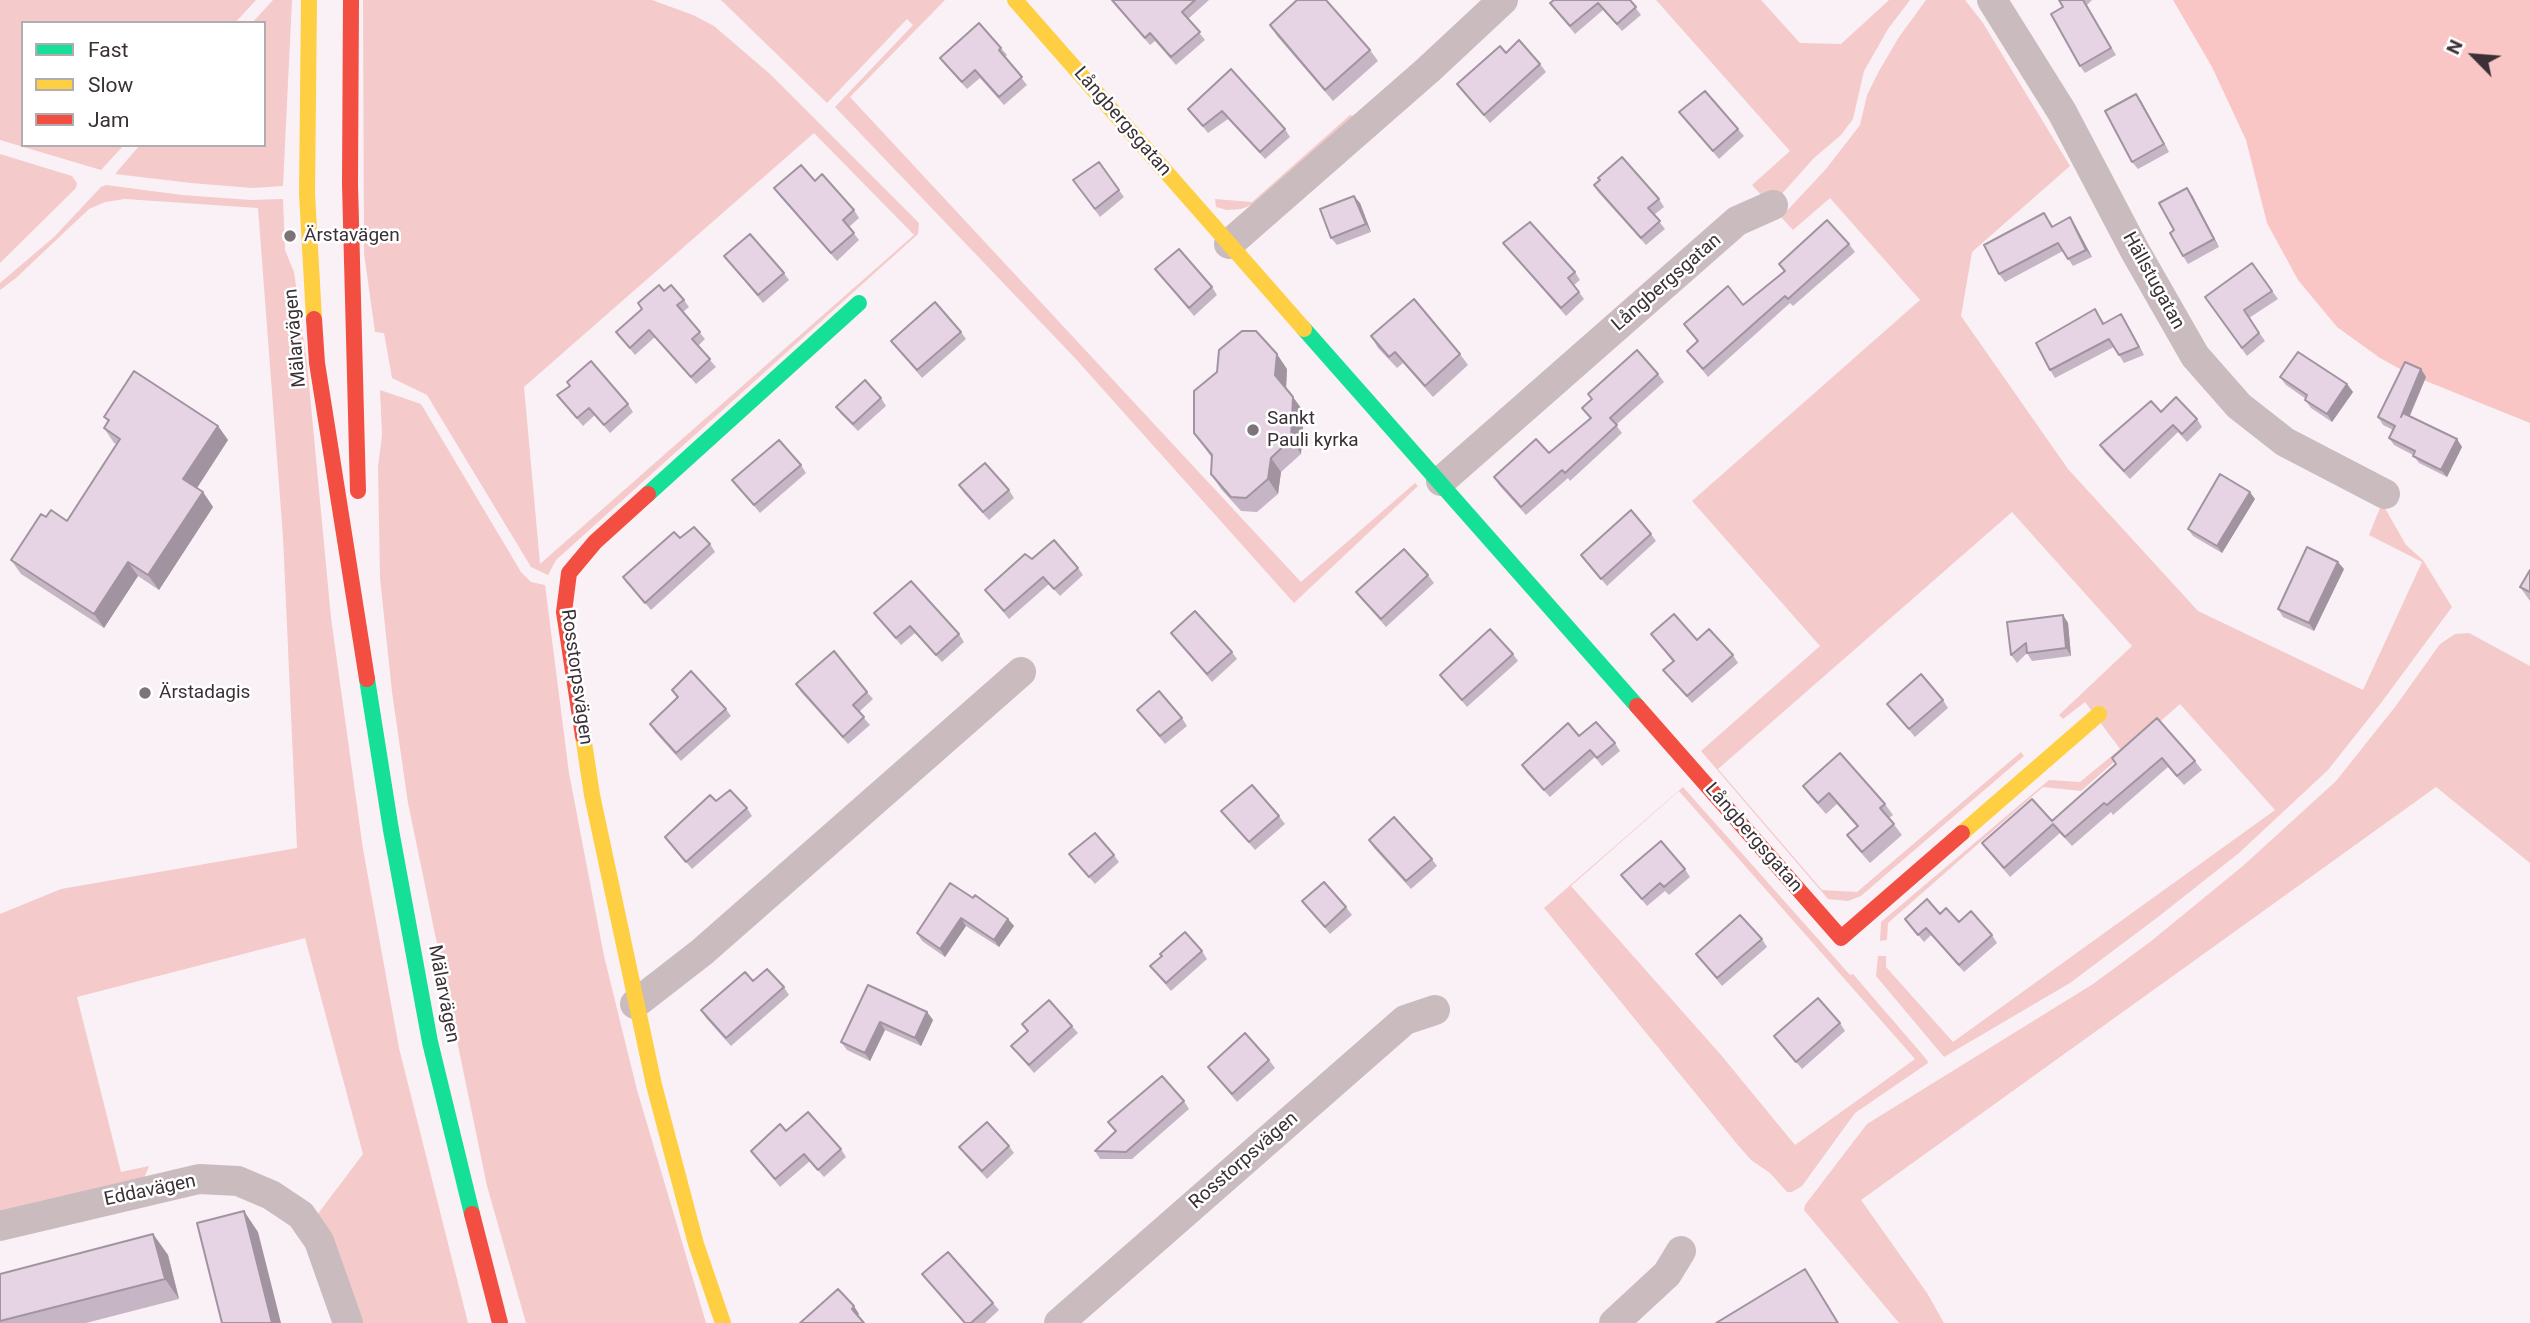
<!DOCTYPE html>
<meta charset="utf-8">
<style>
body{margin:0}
#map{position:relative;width:2530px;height:1323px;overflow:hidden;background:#faf1f6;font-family:Roboto,sans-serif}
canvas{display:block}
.legend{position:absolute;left:21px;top:21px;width:245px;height:126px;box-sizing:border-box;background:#fff;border:2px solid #b0acaf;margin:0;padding:9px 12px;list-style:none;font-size:21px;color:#3a3036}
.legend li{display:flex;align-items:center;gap:14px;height:35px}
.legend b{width:35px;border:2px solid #b0acaf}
.north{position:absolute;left:2439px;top:21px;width:70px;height:70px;-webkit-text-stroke:5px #fff;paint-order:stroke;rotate:295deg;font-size:19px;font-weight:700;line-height:28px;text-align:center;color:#3a3036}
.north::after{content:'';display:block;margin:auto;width:24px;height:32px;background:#3a3036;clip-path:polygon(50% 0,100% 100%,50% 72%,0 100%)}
</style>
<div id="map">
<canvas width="2530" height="1323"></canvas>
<ul class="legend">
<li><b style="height:9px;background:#16e098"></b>Fast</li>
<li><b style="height:9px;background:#ffcf43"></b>Slow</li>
<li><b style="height:9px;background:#f24e42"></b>Jam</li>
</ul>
<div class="north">N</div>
</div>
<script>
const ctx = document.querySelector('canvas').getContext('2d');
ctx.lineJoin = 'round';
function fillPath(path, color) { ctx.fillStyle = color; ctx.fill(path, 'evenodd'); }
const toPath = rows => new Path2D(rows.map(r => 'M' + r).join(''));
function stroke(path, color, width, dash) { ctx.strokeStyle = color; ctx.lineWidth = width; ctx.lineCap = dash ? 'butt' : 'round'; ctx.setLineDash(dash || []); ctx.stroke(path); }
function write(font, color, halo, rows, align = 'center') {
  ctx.font = font + ' Roboto,sans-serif'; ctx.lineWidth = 5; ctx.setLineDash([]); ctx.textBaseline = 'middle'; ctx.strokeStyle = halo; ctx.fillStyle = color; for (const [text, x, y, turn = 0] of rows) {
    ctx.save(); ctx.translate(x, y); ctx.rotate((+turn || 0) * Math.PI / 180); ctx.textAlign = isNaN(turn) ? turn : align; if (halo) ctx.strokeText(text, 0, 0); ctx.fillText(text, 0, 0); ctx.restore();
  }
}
fillPath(toPath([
 [0,0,256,0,235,23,23,23,23,145,124,145,101,170,0,140],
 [273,0,292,0,283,186,252,188,191,183,115,174,140,145,264,145,264,23,252,23],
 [363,0,652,0,693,15,714,26,770,74,919,223,918,234,556,560,548,575,531,567,427,395,392,378,384,333,375,332,364,253],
 [814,133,914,235,540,564,524,387],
 [721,0,945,0,850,97,1301,582,1415,483,1418,486,1294,603,1074,357,835,107,913,25,907,19,827,103],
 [1656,0,1761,0,1800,43,1841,44,1889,0,1910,0,1888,29,1864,71,1853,119,1841,135,1814,158,1771,206,1752,185,1790,151],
 [1926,0,1965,0,1983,23,2070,166,1972,252,1961,316,2068,469,2198,611,2363,690,2422,562,2369,535,2382,503,2406,545,2423,560,2452,607,2381,703,2328,770,2239,853,2158,917,2070,983,1944,1057,1876,976,1878,956,1886,956,1886,967,1953,1042,2275,810,2180,704,2081,791,2043,787,1888,923,1887,940,1880,941,1881,922,2049,780,2080,782,2120,749,2085,702,2063,719,2059,715,2132,646,2012,512,1718,769,1822,890,1857,892,2021,752,2024,756,1861,896,1848,901,1828,899,1701,751,1820,646,1692,501,1920,300,1830,198,1793,230,1781,217,1826,169,1860,125,1867,95,1879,71,1899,37],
 [1350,115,1354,116,1254,204,1241,209,1227,210,1216,207,1215,199,1252,202],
 [0,154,72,176,77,183,76,188,0,263],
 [106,185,182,195,251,200,283,199,285,250,294,272,307,363,331,618,363,849,399,1048,468,1323,361,1323,317,1215,363,1154,305,938,77,997,121,1172,149,1166,144,1178,0,1215,0,914,61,889,297,848,283,537,258,208,125,199,105,202,89,209,16,278,0,290,0,283,54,237,101,187],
 [380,390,421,404,521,572,531,582,545,585,569,773,604,956,637,1090,706,1323,526,1323,487,1186,408,803,392,692,380,578,378,467,382,435],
 [2469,633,2530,666,2530,863,2436,787,1861,1200,1927,1293,1944,1323,1899,1323,1804,1210,1805,1205,1867,1124,2093,984,2150,942,2244,865,2336,781,2395,707,2440,644,2455,634],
 [1683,787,1850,975,1853,974,1927,1060,1928,1063,1855,1113,1802,1186,1792,1192,1787,1192,1770,1173,1751,1160,1737,1144,1544,908],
 [1679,791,1915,1059,1795,1145,1721,1055,1571,886]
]), '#f4caca');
fillPath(toPath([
 [2173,0,2530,0,2530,423,2411,375,2380,358,2337,327,2298,280,2267,223,2246,140,2212,67]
]), '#fac6c5');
stroke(toPath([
 [1992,0,2062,112,2135,251,2195,356,2239,406,2285,442,2385,494],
 [1229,244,1428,70,1503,0],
 [1441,481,1737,221,1773,205],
 [635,1004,702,952,1021,672],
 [0,1226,199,1179,238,1181,271,1195,301,1215,319,1241,348,1323],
 [1059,1323,1405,1020,1435,1010],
 [1614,1323,1667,1274,1681,1251]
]), '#cabbbe', 30);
stroke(toPath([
 [1304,329,1637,706],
 [648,494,859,303],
 [367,679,391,830,430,1042,472,1214]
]), '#16e098', 16);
stroke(toPath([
 [309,0,307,194,314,319],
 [1015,0,1304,329],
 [583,736,592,795,654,1085,696,1244,723,1323],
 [1962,833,2099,714]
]), '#ffcf43', 16);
stroke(toPath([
 [351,0,350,184,358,491],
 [314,319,317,363,367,679],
 [1637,706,1841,938,1962,833],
 [583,736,564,612,569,573,595,542,648,494],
 [472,1214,500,1323]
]), '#f24e42', 16);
fillPath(toPath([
 [1111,0,1209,0,1188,19,1205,40,1176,65,1155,41,1150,45],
 [1630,0,1641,15,1622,31,1603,10,1575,34,1550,3],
 [2059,0,2092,0,2087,5,2116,55,2085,73,2080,66,2063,7],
 [1270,25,1370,50,1378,61,1333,101,1277,36],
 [1001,48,1007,55,1005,57,1027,85,1004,105,980,78,967,89,945,65,940,58],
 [1506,53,1540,64,1546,72,1490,123,1457,84],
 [1231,69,1285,129,1290,137,1265,159,1228,119,1208,133,1188,109],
 [2141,101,2169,152,2138,169,2132,162],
 [1679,112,1738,129,1744,136,1719,159],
 [1073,180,1119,190,1124,197,1100,217],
 [815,181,854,210,859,218,849,227,859,240,837,261,779,195,774,188],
 [1594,185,1659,199,1664,207,1654,215,1665,229,1646,245,1599,193],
 [2192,195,2219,247,2188,264,2183,256,2174,230],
 [1360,203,1371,232,1337,245,1331,238],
 [2044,213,2053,226,2075,225,2092,257,2073,266,2063,251,2005,282,1999,274],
 [1503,243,1575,272,1580,280,1574,285,1584,299,1566,316,1509,250],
 [1849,244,1855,252,1793,306,1790,303,1708,377,1687,351,1697,341,1684,324,1743,305,1784,271,1779,264],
 [724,256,784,273,789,280,763,303],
 [2252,263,2278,299,2249,318,2265,341,2247,356,2205,297],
 [1155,269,1212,287,1217,295,1194,316],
 [664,291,684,300,689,307,683,312,705,339,698,346,716,367,696,384,655,337,635,355,616,332,642,310,638,303],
 [2100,317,2104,323,2126,322,2144,355,2124,363,2114,347,2055,378,2050,370],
 [961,332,966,339,922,378,891,341],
 [1371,336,1460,354,1468,365,1433,397,1403,363,1397,368,1378,348],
 [1287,369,1286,388,1304,412,1301,454,1281,472,1278,494,1257,512,1241,511,1221,489,1211,474,1212,458,1194,433],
 [2421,369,2426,377,2410,416,2457,439,2462,447,2447,477,2419,463,2413,455,2394,445,2389,438,2393,430,2383,425,2378,417],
 [1658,374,1664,382,1616,425,1622,433,1570,481,1568,478,1526,515,1499,485,1494,477,1549,453,1590,419,1582,408],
 [2280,377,2347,384,2353,392,2332,422,2311,408,2305,400,2306,399,2286,385],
 [557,395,628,404,633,412,610,433,595,415,583,426],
 [881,398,886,406,858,431,841,414,836,407],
 [2161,412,2197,419,2202,427,2187,442,2178,432,2130,479,2105,453,2100,445],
 [104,417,218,426,228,440,197,488,203,492,213,507,159,590,138,576,104,628,21,574,11,560,67,521,117,444,114,443,104,428,108,422],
 [801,465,806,473,760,513,732,480],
 [959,485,1009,490,1014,498,989,520,964,493],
 [2255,499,2222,553,2193,536,2188,529],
 [1651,534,1656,541,1607,586,1581,555],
 [680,538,710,544,715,552,651,610,623,577],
 [1032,559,1078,568,1083,575,1060,596,1049,584,1009,619,985,590],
 [2344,569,2314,631,2283,617,2278,609],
 [2530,570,2530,601,2520,587],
 [1428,575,1434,583,1386,627,1362,600,1356,592],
 [874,613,959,634,964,642,942,662,915,633,901,645],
 [2063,615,2068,623,2071,656,2032,661,2027,653,2017,663,2011,655,2007,622],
 [1171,633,1232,652,1237,659,1212,682],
 [1651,634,1697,640,1733,655,1738,663,1692,703,1663,670,1673,662],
 [1513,654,1518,661,1467,707,1440,675],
 [796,684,867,692,873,699,859,712,870,725,848,744,801,692],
 [672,690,726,709,731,716,681,761,655,732,650,724,677,698],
 [1943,700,1948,708,1915,737,1887,704],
 [1137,710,1182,718,1187,726,1165,744],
 [2157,718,2195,761,2202,770,2184,785,2168,767,2113,815,2111,812,2072,846,2060,833,2010,877,1989,852,1982,843,2052,821,2116,764],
 [1579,736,1615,743,1620,751,1602,766,1595,757,1550,797,1527,773,1522,765],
 [1803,786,1885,804,1893,815,1889,818,1902,835,1870,863,1855,846,1847,835,1857,827,1837,804,1826,814,1811,797],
 [716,801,747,808,752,816,692,869,665,837],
 [1221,811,1279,816,1285,824,1255,850],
 [1369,840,1432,859,1437,866,1411,889,1374,848],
 [1069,854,1114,855,1119,862,1095,884],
 [1685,869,1690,877,1669,895,1665,891,1647,906,1621,875],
 [973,898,1008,919,1014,926,999,947,966,926,945,957,922,941,917,933],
 [1302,901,1346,907,1352,915,1330,934],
 [1940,914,1992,935,1997,943,1964,972,1931,935,1924,942,1905,919],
 [1762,939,1767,947,1722,986,1696,954],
 [1202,951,1207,959,1171,991,1150,966],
 [753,981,784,987,789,995,731,1046,706,1018,701,1010],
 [868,985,927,1012,933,1020,921,1046,885,1030,870,1061,847,1050,841,1042],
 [1840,1023,1845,1031,1802,1069,1774,1036],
 [1022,1024,1072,1026,1078,1033,1034,1073,1011,1046,1027,1032],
 [1269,1060,1275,1068,1237,1102,1208,1067],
 [1184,1101,1189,1109,1132,1159,1100,1159,1095,1151,1115,1131,1108,1122],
 [786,1131,841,1149,846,1157,824,1177,810,1161,780,1187,751,1151],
 [1009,1146,1014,1153,987,1179,965,1155,959,1147],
 [153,1234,168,1255,179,1299,86,1323,0,1323,0,1274],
 [922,1274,993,1303,999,1310,985,1323,964,1323]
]), '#c6b6c5');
fillPath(toPath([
 [2136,94,2141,101,2169,152,2164,144],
 [2187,188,2192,195,2219,247,2214,239],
 [1354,196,1360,203,1371,232,1366,224],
 [2070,217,2075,225,2092,257,2086,250],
 [2121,314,2126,322,2144,355,2139,347],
 [1277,354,1287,369,1286,390,1275,375],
 [2421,369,2426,377,2406,424,2401,417],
 [2347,384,2353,392,2332,422,2327,414],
 [1293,397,1304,412,1301,454,1291,439],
 [218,426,228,440,193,494,183,479],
 [2457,439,2462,447,2447,477,2441,470],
 [1271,458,1281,472,1278,494,1268,479],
 [203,492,213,507,159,590,148,575],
 [2250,492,2255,499,2222,553,2217,546],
 [128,562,138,576,104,628,94,614],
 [2338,562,2344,569,2314,631,2309,623],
 [2063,615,2068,623,2071,656,2066,648],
 [961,918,966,926,945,957,940,949],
 [1008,919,1014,926,999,947,994,940],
 [927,1012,933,1020,921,1046,915,1038],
 [880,1022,885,1030,870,1061,865,1053],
 [244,1211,258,1232,281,1323,272,1323],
 [153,1234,168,1255,179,1299,165,1279],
 [854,1306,859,1314,857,1317,852,1309]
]), '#a194a0');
const building = toPath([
 [1112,0,1195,0,1182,12,1200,32,1171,57,1150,33,1145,38,1112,0],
 [1297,0,1326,0,1370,50,1325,90,1270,25,1297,0],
 [1554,0,1630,0,1636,7,1617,24,1598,3,1570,26,1550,3,1554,0],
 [2059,0,2083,0,2111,48,2080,66,2051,14,2063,7,2059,0],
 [979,23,1001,48,999,50,1022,77,999,97,975,70,962,82,940,58,979,23],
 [1519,40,1540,64,1484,115,1457,84,1500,46,1506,53,1519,40],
 [1231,69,1285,129,1260,152,1222,111,1203,126,1188,109,1231,69],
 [1705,91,1738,129,1713,151,1679,112,1705,91],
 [2136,94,2164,144,2132,162,2105,111,2136,94],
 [1622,157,1659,199,1648,208,1660,221,1641,238,1594,185,1600,180,1598,178,1622,157],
 [1099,162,1119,190,1095,209,1073,180,1099,162],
 [801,165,815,181,822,174,854,210,843,220,854,233,831,253,774,188,801,165],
 [2187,188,2214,239,2183,256,2170,233,2174,230,2159,203,2187,188],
 [1354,196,1366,224,1331,238,1320,209,1354,196],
 [2044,213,2052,227,2070,217,2086,250,2068,259,2058,243,1999,274,1984,245,2044,213],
 [1827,220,1849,244,1788,299,1785,296,1703,369,1687,351,1698,341,1684,324,1728,286,1743,305,1785,271,1779,264,1827,220],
 [1530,222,1575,272,1568,278,1579,292,1561,308,1503,243,1530,222],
 [750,234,784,273,758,295,724,256,750,234],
 [1179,249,1212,287,1189,308,1155,269,1179,249],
 [2252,263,2272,291,2244,310,2259,333,2242,348,2205,297,2252,263],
 [659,285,664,291,671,285,684,300,677,305,700,332,692,339,710,359,691,377,649,330,630,348,616,332,642,309,638,303,659,285],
 [1414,299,1460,354,1425,386,1395,352,1389,357,1371,336,1414,299],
 [935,302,961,332,917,370,891,341,935,302],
 [2095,309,2103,324,2121,314,2139,347,2119,355,2109,339,2050,370,2036,343,2095,309],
 [1242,331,1256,331,1277,354,1275,375,1293,397,1291,439,1271,458,1268,479,1246,498,1231,497,1211,474,1212,455,1194,433,1194,391,1217,372,1219,350,1242,331],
 [1637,350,1658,374,1610,418,1617,425,1565,473,1562,470,1521,507,1494,477,1536,439,1549,453,1591,418,1582,408,1592,399,1588,394,1637,350],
 [2298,352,2347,384,2327,414,2305,400,2307,395,2280,377,2298,352],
 [591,361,628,404,604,425,589,408,577,418,557,395,570,386,567,382,591,361],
 [2405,362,2421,369,2401,417,2403,413,2457,439,2441,470,2413,456,2415,451,2389,438,2395,426,2378,417,2405,362],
 [134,371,218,426,183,479,203,492,148,575,128,562,94,614,11,560,41,514,46,517,51,510,67,521,120,439,104,428,109,420,104,417,134,371],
 [865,380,881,398,853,424,836,407,865,380],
 [2176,397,2197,419,2182,434,2173,425,2124,471,2100,445,2151,401,2161,412,2176,397],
 [779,440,801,465,754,505,732,480,779,440],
 [985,463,1009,490,983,512,959,485,985,463],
 [2220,474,2250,492,2217,546,2188,529,2220,474],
 [1631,510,1651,534,1601,579,1581,555,1631,510],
 [694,527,710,544,645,603,623,577,674,532,680,538,694,527],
 [1054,540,1078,568,1054,589,1043,577,1004,611,985,590,1025,554,1032,559,1054,540],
 [2307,547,2338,562,2309,623,2278,609,2307,547],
 [1404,549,1428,575,1381,619,1356,592,1404,549],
 [2530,570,2530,592,2520,587,2530,570],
 [911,581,959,634,936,655,910,626,896,638,874,613,911,581],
 [1195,611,1232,652,1207,674,1171,633,1195,611],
 [1674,614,1697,640,1709,629,1733,655,1687,696,1663,670,1674,661,1651,634,1674,614],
 [2063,615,2066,648,2027,653,2026,643,2011,655,2007,622,2063,615],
 [1490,629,1513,654,1462,700,1440,675,1490,629],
 [834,651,867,692,853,705,864,717,843,737,796,684,834,651],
 [691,671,726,709,676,753,650,724,678,697,672,690,691,671],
 [1921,674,1943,700,1909,729,1887,704,1921,674],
 [1159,691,1182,718,1160,736,1137,710,1159,691],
 [2157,718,2195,761,2177,776,2162,758,2107,805,2104,803,2065,837,2053,824,2004,868,1982,843,2032,799,2052,821,2116,764,2112,758,2157,718],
 [1596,722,1615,743,1597,758,1590,750,1544,790,1522,765,1568,723,1579,736,1596,722],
 [1840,753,1885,804,1880,808,1894,824,1862,852,1847,835,1858,826,1829,793,1818,803,1803,786,1840,753],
 [1252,785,1279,816,1249,842,1221,811,1252,785],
 [730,790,747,808,686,862,665,837,710,795,716,801,730,790],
 [1394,817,1432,859,1406,881,1369,840,1394,817],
 [1095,833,1114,855,1089,877,1069,854,1095,833],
 [1661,841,1685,869,1664,887,1660,883,1642,899,1621,875,1661,841],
 [1324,882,1346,907,1325,927,1302,901,1324,882],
 [950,883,973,898,975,895,1008,919,994,940,961,918,940,949,917,933,950,883],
 [1927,899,1940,914,1946,908,1959,922,1971,911,1992,935,1959,965,1926,928,1918,935,1905,919,1927,899],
 [1740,915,1762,939,1717,978,1696,954,1740,915],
 [1185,932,1202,951,1166,983,1150,966,1162,956,1160,954,1185,932],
 [767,969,784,987,726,1038,701,1010,745,972,753,981,767,969],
 [868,985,927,1012,915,1038,880,1022,865,1053,841,1042,868,985],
 [1818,998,1840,1023,1796,1062,1774,1036,1818,998],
 [1049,1000,1072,1026,1029,1065,1011,1046,1028,1031,1022,1024,1049,1000],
 [1245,1033,1269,1060,1232,1094,1208,1067,1245,1033],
 [1162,1076,1184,1101,1126,1152,1095,1151,1116,1131,1108,1122,1162,1076],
 [808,1112,841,1149,818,1170,804,1154,775,1179,751,1151,780,1124,786,1131,808,1112],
 [987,1122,1009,1146,982,1171,959,1147,987,1122],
 [244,1211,272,1323,222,1323,197,1223,244,1211],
 [153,1234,165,1279,0,1321,0,1274,153,1234],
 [948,1252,993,1303,971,1323,965,1323,922,1274,948,1252],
 [1805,1269,1838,1323,1716,1323,1805,1269],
 [838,1289,854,1306,852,1309,864,1323,800,1323,838,1289]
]);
fillPath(building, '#e6d4e5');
stroke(building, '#a194a0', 2);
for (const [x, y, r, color] of [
 [290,236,7,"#7d7479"],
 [1253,430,7,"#7d7479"],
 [145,693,7,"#7d7479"]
]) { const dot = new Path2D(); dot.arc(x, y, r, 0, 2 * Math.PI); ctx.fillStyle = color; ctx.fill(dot); stroke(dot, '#fff', 2.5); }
write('19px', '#3a3036', '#fff', [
 ["Långbergsgatan",1122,122,49],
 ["Hällstugatan",2153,281,61],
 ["Långbergsgatan",1667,283,-41],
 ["Mälarvägen",296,338,-95],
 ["Rosstorpsvägen",576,677,82],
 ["Långbergsgatan",1753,838,49],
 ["Mälarvägen",443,994,79],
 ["Rosstorpsvägen",1244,1161,-41],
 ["Eddavägen",150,1191,-12]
]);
write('19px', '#3a3036', '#fff', [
 ["Ärstavägen",304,236],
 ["Sankt",1267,419],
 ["Pauli kyrka",1267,441],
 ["Ärstadagis",159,693]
], 'left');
</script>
